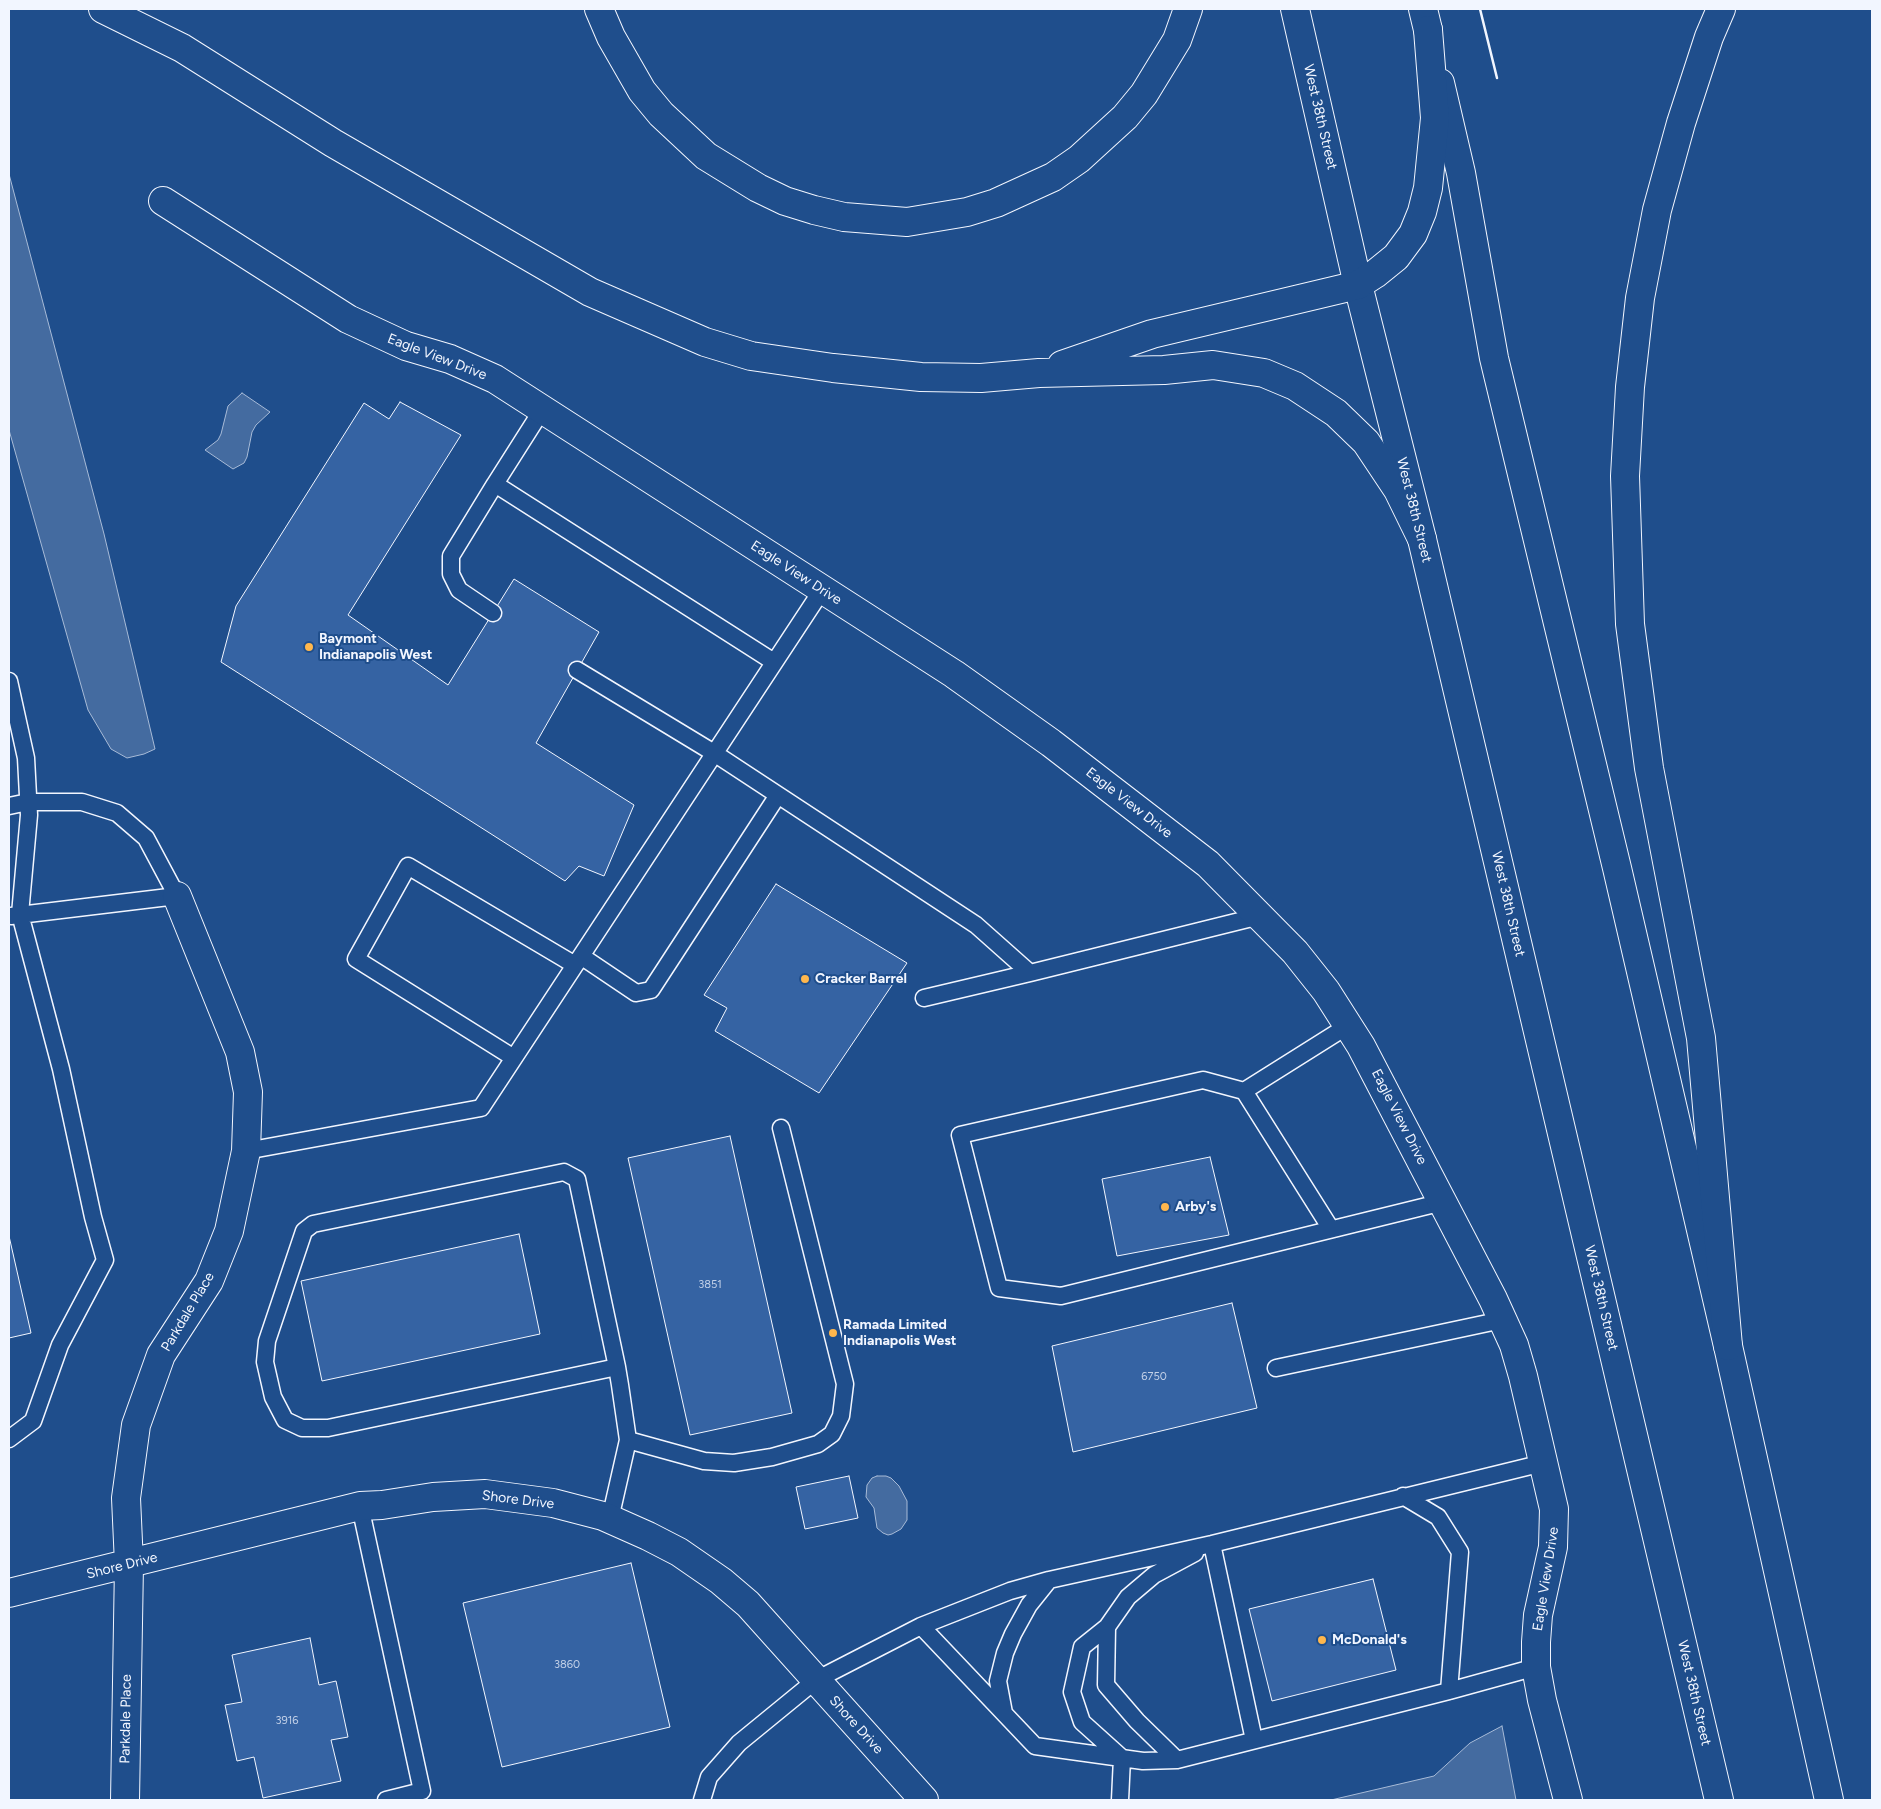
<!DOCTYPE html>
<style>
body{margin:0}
#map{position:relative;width:1881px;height:1809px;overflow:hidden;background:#1f4e8c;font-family:Figtree,sans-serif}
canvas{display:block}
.frame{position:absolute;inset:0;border:10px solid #f2f6ff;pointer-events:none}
</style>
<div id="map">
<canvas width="1881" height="1809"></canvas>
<div class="frame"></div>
</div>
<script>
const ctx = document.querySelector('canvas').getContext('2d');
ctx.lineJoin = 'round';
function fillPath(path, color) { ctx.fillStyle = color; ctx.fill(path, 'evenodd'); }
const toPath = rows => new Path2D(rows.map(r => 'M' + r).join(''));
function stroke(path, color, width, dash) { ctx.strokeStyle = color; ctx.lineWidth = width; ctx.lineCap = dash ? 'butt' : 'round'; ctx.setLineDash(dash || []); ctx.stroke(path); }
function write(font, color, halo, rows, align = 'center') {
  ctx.font = font + ' Figtree,sans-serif'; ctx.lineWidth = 4; ctx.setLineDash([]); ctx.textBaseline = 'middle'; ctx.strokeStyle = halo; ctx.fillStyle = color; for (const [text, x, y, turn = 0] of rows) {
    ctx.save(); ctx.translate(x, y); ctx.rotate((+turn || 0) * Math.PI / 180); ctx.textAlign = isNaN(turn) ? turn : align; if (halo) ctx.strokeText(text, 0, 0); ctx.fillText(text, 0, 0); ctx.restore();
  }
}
const water = toPath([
 [9,174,104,534,155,749,144,754,127,758,111,749,88,710,9,430,9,174],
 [242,393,270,412,256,425,252,432,247,457,244,463,233,469,205,450,218,440,221,434,228,406,242,393],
 [877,1476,886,1476,891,1478,899,1486,907,1501,907,1520,901,1529,892,1534,888,1535,883,1533,877,1528,874,1508,866,1497,867,1485,872,1478,877,1476],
 [1502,1726,1516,1800,1331,1800,1434,1776,1470,1743,1502,1726]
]);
fillPath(water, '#446ba0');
stroke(water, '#a8bbd7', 1);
const building = toPath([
 [400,402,461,435,348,615,448,685,514,579,599,632,536,743,634,805,604,876,579,866,565,881,221,662,236,606,364,403,389,419,400,402],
 [776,884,907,963,819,1093,715,1031,727,1008,704,995,776,884],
 [730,1136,792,1413,690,1435,628,1158,730,1136],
 [1210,1157,1229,1235,1117,1256,1102,1179,1210,1157],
 [519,1234,540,1334,322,1381,301,1281,519,1234],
 [9,1236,31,1333,9,1338,9,1236],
 [1232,1303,1257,1408,1073,1452,1052,1346,1232,1303],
 [849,1476,858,1518,805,1529,796,1487,849,1476],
 [631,1563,670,1727,502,1767,463,1603,631,1563],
 [1373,1579,1396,1670,1272,1701,1249,1609,1373,1579],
 [310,1638,319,1685,336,1681,348,1737,331,1740,341,1781,263,1798,254,1757,237,1761,225,1705,242,1702,232,1655,310,1638]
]);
fillPath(building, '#3563a3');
stroke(building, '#f2f6ff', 1);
const service = toPath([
 [542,410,495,484,774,662],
 [493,613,459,590,451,574,451,556,495,484],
 [577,670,714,753,976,925,1030,973,1260,916],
 [9,681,26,758,29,815,20,914,61,1069,93,1217,105,1260,60,1345,33,1421,9,1439],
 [9,806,28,802,82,802,117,813,146,838,177,896,11,916],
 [581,956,636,993,651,990,778,795],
 [924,998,1030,973],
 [1349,1025,1244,1091,1203,1080,960,1135,999,1288,1061,1296,1443,1202],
 [514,1058,356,959,408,866,575,965],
 [1244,1091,1331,1229],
 [246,1151,481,1108,822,590],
 [1276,1368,1502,1320],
 [628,1440,704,1461,734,1463,772,1457,818,1444,832,1434,841,1416,845,1384,781,1128],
 [1403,1496,1438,1517,1460,1552,1449,1691],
 [360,1506,422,1791,386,1800],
 [610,1519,628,1440,620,1385,617,1367,577,1179,564,1172,313,1224,304,1231,267,1341,265,1362,273,1397,285,1420,302,1428,328,1428,617,1367],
 [1212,1544,1254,1740],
 [921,1626,1035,1746,1143,1761,1177,1760,1449,1691,1536,1667],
 [1107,1627,1082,1647,1072,1692,1082,1722,1122,1758],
 [1004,1713,998,1681,1005,1653,1013,1634,1029,1605,1049,1580],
 [1177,1760,1137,1721,1106,1685,1107,1627,1128,1597,1154,1575,1195,1553],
 [702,1800,709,1777,739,1743,816,1680,921,1626,1010,1591,1049,1580,1212,1544,1543,1463],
 [1120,1800,1122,1758]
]);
const minor = toPath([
 [163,201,348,319,406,346,450,359,495,379,954,674,1051,743,1208,864,1295,952,1326,991,1361,1046,1493,1299,1514,1345,1523,1376,1554,1509,1553,1547,1538,1615,1536,1642,1536,1667,1542,1700,1568,1800],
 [9,1593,360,1506,382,1505,433,1497,485,1494,553,1503,603,1516,648,1536,679,1552,721,1581,748,1604,924,1800],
 [125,1800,129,1564,126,1498,136,1425,161,1355,209,1281,229,1231,246,1151,248,1092,240,1052,177,896]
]);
const secondary = toPath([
 [1440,83,1461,173,1494,358,1617,868,1728,1346,1829,1800],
 [1358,285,1422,539,1719,1800]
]);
const primary = toPath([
 [1295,9,1358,285],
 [1423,9,1428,30]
]);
const motorway = toPath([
 [103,9,182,48,333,143,590,292,705,342,751,356,833,368,921,377,981,378,1039,373,1164,370,1213,365,1264,373,1295,386,1336,413,1366,442,1398,490,1422,539],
 [599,9,611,37,642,91,661,114,706,156,758,188,785,201,814,210,844,217,907,222,967,212,996,203,1053,177,1079,159,1125,117,1144,94,1177,40,1188,9],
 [1721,9,1709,37,1681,123,1657,210,1640,298,1630,387,1625,476,1630,624,1649,768,1701,1038,1728,1346],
 [1062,365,1152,334,1358,285,1375,274,1396,257,1413,234,1422,212,1428,188,1435,118,1428,30]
]);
stroke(service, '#f2f6ff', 19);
stroke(minor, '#f2f6ff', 30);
stroke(secondary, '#f2f6ff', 30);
stroke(primary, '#f2f6ff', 30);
stroke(motorway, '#f2f6ff', 30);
stroke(service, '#1f4e8c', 16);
stroke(minor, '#1f4e8c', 28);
stroke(secondary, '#1f4e8c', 28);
stroke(primary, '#1f4e8c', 28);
stroke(motorway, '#1f4e8c', 28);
stroke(toPath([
 [1480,9,1497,78]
]), '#f2f6ff', 2.5);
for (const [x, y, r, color] of [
 [309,647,5,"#ffb74d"],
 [805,979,5,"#ffb74d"],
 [1165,1207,5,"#ffb74d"],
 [833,1333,5,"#ffb74d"],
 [1322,1640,5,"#ffb74d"]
]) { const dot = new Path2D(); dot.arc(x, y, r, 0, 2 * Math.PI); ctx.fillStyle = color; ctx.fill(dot); stroke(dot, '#1f4e8c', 2); }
write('11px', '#c3d1e8', null, [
 ["3851",710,1285],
 ["6750",1154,1377],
 ["3860",567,1665],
 ["3916",287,1721]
]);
write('14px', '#f2f6ff', '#1f4e8c', [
 ["West 38th Street",1320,117,77],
 ["Eagle View Drive",437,357,21],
 ["West 38th Street",1414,510,76],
 ["Eagle View Drive",796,573,33],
 ["Eagle View Drive",1129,803,38],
 ["West 38th Street",1508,904,77],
 ["Eagle View Drive",1399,1117,63],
 ["West 38th Street",1601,1298,77],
 ["Parkdale Place",188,1312,-59],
 ["Shore Drive",518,1500,7],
 ["Shore Drive",122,1566,-14],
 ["Eagle View Drive",1546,1579,-81],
 ["West 38th Street",1694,1693,77],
 ["Parkdale Place",126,1719,-89],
 ["Shore Drive",856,1725,48]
]);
write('bold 14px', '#f2f6ff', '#1f4e8c', [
 ["Baymont",319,639],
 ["Indianapolis West",319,655],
 ["Cracker Barrel",815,979],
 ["Arby's",1175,1207],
 ["Ramada Limited",843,1325],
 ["Indianapolis West",843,1341],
 ["McDonald's",1332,1640]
], 'left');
</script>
